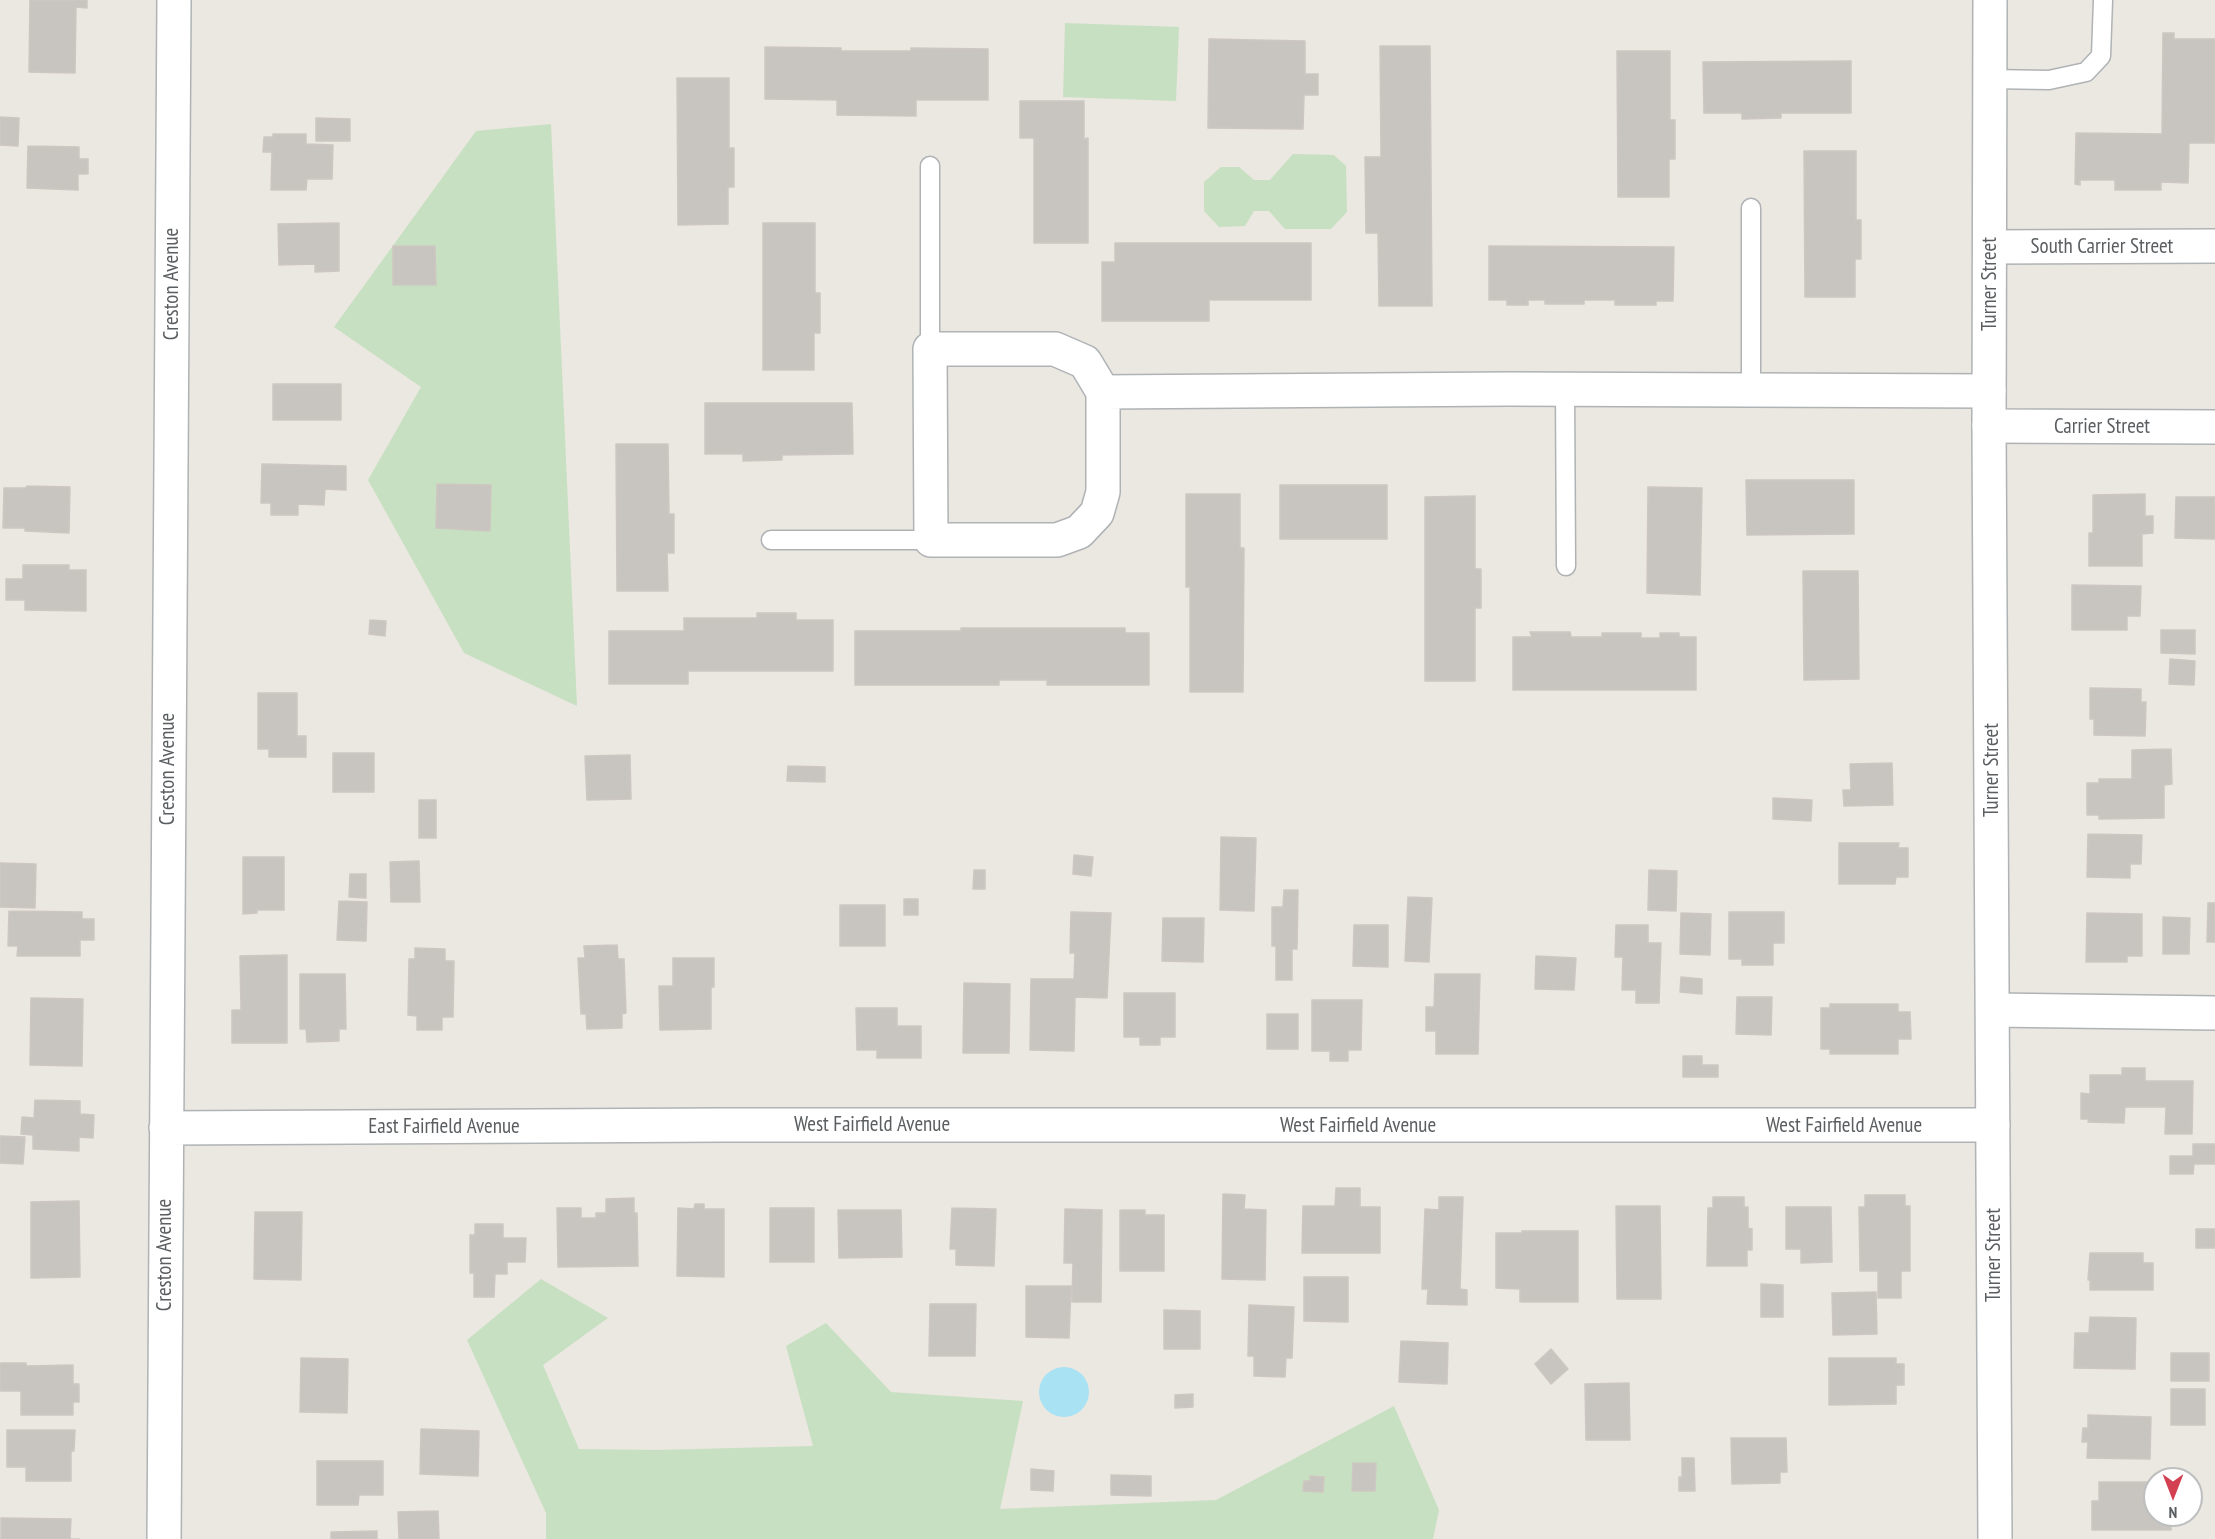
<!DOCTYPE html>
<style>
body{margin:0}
#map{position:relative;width:2215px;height:1539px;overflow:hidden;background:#ebe7e1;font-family:"PT Sans Narrow",sans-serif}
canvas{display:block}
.north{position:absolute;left:2143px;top:1467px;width:60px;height:60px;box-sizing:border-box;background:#fff;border:2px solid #bdbfbf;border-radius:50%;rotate:180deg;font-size:16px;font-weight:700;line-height:24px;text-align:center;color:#5a5e60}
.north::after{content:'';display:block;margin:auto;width:21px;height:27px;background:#d24052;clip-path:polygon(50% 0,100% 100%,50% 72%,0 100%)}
</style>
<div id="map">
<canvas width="2215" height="1539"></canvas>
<div class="north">N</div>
</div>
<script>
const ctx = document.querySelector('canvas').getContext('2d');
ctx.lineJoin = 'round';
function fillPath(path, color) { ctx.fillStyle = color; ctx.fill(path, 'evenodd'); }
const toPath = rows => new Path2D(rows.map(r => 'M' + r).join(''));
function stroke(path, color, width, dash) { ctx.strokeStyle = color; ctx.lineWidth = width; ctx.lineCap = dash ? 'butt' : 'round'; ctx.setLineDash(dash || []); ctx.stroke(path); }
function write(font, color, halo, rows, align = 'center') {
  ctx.font = font + ' "PT Sans Narrow",sans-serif'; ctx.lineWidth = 5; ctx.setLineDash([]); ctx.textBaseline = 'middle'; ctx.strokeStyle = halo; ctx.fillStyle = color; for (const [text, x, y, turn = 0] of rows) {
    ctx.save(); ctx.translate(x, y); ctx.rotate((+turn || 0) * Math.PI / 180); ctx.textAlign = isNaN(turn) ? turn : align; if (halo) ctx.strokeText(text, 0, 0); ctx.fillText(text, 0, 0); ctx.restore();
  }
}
fillPath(toPath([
 [1065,23,1179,27,1176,101,1063,97],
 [551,124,577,706,464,653,368,480,421,387,334,327,476,131],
 [1293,154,1334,155,1346,166,1347,212,1331,229,1285,229,1269,211,1254,211,1245,226,1219,227,1204,211,1204,182,1221,167,1239,167,1254,180,1270,180],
 [541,1279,608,1318,543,1365,579,1449,657,1450,813,1446,786,1346,826,1323,891,1392,1023,1401,1000,1509,1216,1500,1394,1406,1439,1510,1433,1539,546,1539,546,1513,467,1340]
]), '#c7e0c1');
fillPath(toPath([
 '1039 1392a25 25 0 1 1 50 0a25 25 0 1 1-50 0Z'
]), '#a9e2f3');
const building = toPath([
 [30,0,87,0,87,8,76,7,75,73,29,72,30,0],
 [2163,33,2174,33,2174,39,2215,39,2215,143,2189,143,2188,183,2161,182,2161,190,2115,190,2115,180,2080,180,2080,185,2075,184,2076,133,2162,134,2163,33],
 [1209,39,1305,41,1305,74,1318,74,1318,95,1304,95,1303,129,1208,128,1209,39],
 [1380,46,1430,46,1432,306,1379,306,1378,233,1366,233,1365,157,1381,157,1380,46],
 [765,47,841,48,841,51,911,51,911,48,988,49,988,100,916,100,916,116,837,115,837,100,765,99,765,47],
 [1617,51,1670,51,1670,120,1675,120,1675,159,1669,159,1669,197,1618,197,1617,51],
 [1851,61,1851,113,1781,113,1781,118,1742,119,1742,113,1704,113,1703,62,1851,61],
 [677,78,729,78,729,148,734,148,734,187,728,187,728,224,678,225,677,78],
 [1020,101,1084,101,1084,139,1088,138,1088,243,1034,243,1034,138,1020,138,1020,101],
 [0,117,19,118,18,146,0,145,0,117],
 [316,118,350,119,350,141,316,141,316,118],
 [273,134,306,134,306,144,333,145,332,179,307,179,306,190,271,190,272,152,263,152,264,137,273,137,273,134],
 [28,146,79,147,79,159,88,159,88,174,78,174,78,190,27,188,28,146],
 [1804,151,1856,151,1856,220,1861,220,1861,259,1855,259,1855,297,1805,297,1804,151],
 [339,223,339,271,315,272,315,264,279,265,278,224,339,223],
 [763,223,815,223,815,293,820,293,820,333,814,333,814,370,763,370,763,223],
 [1115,243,1311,243,1311,300,1209,300,1209,321,1102,321,1102,262,1115,262,1115,243],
 [393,246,435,246,436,285,393,285,393,246],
 [1489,246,1674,247,1673,301,1656,301,1656,305,1615,305,1615,300,1584,300,1584,304,1545,304,1545,300,1528,300,1528,305,1507,305,1507,300,1489,300,1489,246],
 [273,384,341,384,341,420,273,420,273,384],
 [705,403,852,403,853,454,782,455,782,460,743,461,743,454,705,454,705,403],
 [616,444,668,444,669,514,674,514,674,553,667,553,668,591,617,591,616,444],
 [262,464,346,466,346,490,325,489,324,505,298,504,298,515,271,515,271,503,261,503,262,464],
 [1746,480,1854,480,1854,534,1747,535,1746,480],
 [437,484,491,485,490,531,436,528,437,484],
 [1280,485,1387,485,1387,539,1280,539,1280,485],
 [27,486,70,487,69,533,25,531,25,528,3,528,4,488,26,488,27,486],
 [1648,487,1702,488,1700,595,1647,593,1648,487],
 [1186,494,1240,494,1240,548,1244,548,1243,692,1190,692,1190,587,1186,587,1186,494],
 [2145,494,2145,516,2153,516,2153,533,2142,534,2142,566,2089,566,2089,533,2093,533,2093,495,2145,494],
 [1475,496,1475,569,1481,569,1481,608,1475,608,1475,681,1425,681,1425,497,1475,496],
 [2176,497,2215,497,2215,539,2175,538,2176,497],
 [23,565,69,565,69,570,86,570,86,611,25,610,25,600,6,600,6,579,23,579,23,565],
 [1803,571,1858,571,1859,679,1804,680,1803,571],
 [2072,585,2141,586,2140,616,2127,616,2127,630,2072,630,2072,585],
 [757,613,796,613,796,620,833,620,833,671,688,671,688,684,609,684,609,631,684,631,684,618,757,618,757,613],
 [370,620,386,621,385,636,369,634,370,620],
 [961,628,1125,628,1125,633,1149,633,1149,685,1047,685,1047,680,999,680,999,685,855,685,855,631,961,631,961,628],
 [2161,630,2195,630,2195,654,2161,653,2161,630],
 [1530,632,1570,632,1571,637,1602,637,1602,633,1641,633,1641,638,1660,638,1660,633,1679,633,1679,637,1696,637,1696,690,1513,690,1513,637,1532,637,1530,632],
 [2170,659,2195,661,2194,685,2169,684,2170,659],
 [2090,688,2141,689,2141,702,2146,702,2145,736,2094,735,2094,719,2090,719,2090,688],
 [258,693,297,693,297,736,306,736,306,757,269,757,269,749,258,749,258,693],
 [2171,749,2172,784,2164,785,2164,818,2099,819,2099,815,2087,815,2087,783,2099,783,2099,779,2132,779,2132,750,2171,749],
 [333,753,374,753,374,792,333,792,333,753],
 [630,755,631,799,587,800,585,756,630,755],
 [1892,763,1893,805,1844,806,1843,790,1851,790,1850,764,1892,763],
 [788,766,825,767,825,782,787,781,788,766],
 [1773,798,1812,800,1811,821,1773,819,1773,798],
 [419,800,436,800,436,838,419,838,419,800],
 [2088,834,2142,835,2141,864,2130,864,2130,878,2087,877,2088,834],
 [1221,837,1256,838,1254,911,1220,910,1221,837],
 [1839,843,1899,843,1898,848,1908,848,1908,877,1896,877,1895,884,1839,884,1839,843],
 [1074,855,1093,857,1091,876,1073,874,1074,855],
 [243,857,284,857,284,910,257,910,257,913,243,914,243,857],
 [419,861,420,902,391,902,390,862,419,861],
 [0,863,36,864,35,908,0,907,0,863],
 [974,870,985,870,985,889,973,889,974,870],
 [1649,870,1677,871,1676,911,1648,910,1649,870],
 [350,874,366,874,366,898,349,897,350,874],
 [1284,890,1298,890,1297,949,1292,949,1292,980,1276,980,1276,946,1272,946,1272,907,1283,907,1284,890],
 [1408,897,1432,898,1429,962,1405,961,1408,897],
 [904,899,918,899,918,915,904,915,904,899],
 [339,901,367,902,366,941,337,940,339,901],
 [2208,903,2215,903,2215,942,2207,942,2208,903],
 [840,905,885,905,885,946,840,946,840,905],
 [9,911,82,912,82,919,94,919,94,940,80,940,80,956,17,956,18,946,8,946,9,911],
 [1071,912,1111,913,1107,998,1075,997,1074,1051,1030,1050,1031,979,1074,979,1075,953,1070,953,1071,912],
 [1729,912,1784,912,1784,943,1773,943,1773,965,1742,965,1742,959,1729,959,1729,912],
 [1681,913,1711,914,1710,955,1680,954,1681,913],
 [2087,913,2142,914,2142,956,2127,956,2127,962,2086,962,2087,913],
 [2163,917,2190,918,2189,954,2163,954,2163,917],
 [1163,918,1204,918,1203,962,1162,961,1163,918],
 [1354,925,1388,925,1388,967,1353,966,1354,925],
 [1616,925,1648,925,1648,943,1661,943,1659,1003,1636,1003,1636,990,1622,990,1623,957,1615,957,1616,925],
 [617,945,618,959,624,959,626,1013,622,1014,622,1028,587,1029,586,1014,581,1014,578,958,585,958,584,946,617,945],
 [415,948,445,949,445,961,454,961,453,1017,442,1017,442,1030,417,1030,417,1016,408,1015,409,959,415,959,415,948],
 [287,955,287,1043,232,1043,232,1010,241,1010,240,956,287,955],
 [1536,956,1576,958,1574,990,1535,989,1536,956],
 [673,958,714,958,714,987,711,987,711,1029,660,1030,659,986,673,986,673,958],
 [300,974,345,974,346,1029,339,1029,339,1041,307,1042,306,1029,300,1029,300,974],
 [1435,974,1480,974,1478,1054,1436,1054,1436,1031,1426,1031,1426,1007,1434,1007,1435,974],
 [1681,977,1702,979,1702,994,1680,992,1681,977],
 [964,983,1010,984,1009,1053,963,1053,964,983],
 [1124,993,1175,993,1175,1037,1160,1037,1160,1045,1140,1045,1140,1037,1124,1037,1124,993],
 [1737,997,1772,997,1771,1035,1736,1034,1737,997],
 [31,998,83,999,82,1066,30,1065,31,998],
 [1312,1000,1362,1000,1361,1050,1348,1050,1348,1061,1330,1061,1330,1051,1312,1051,1312,1000],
 [1830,1004,1898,1004,1898,1012,1910,1012,1911,1039,1898,1039,1898,1054,1830,1054,1830,1049,1821,1049,1821,1008,1830,1008,1830,1004],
 [856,1008,897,1008,897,1026,921,1026,921,1058,877,1058,877,1050,857,1050,856,1008],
 [1267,1014,1298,1014,1298,1049,1267,1049,1267,1014],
 [1683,1056,1702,1056,1702,1065,1718,1065,1718,1077,1683,1077,1683,1056],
 [2122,1068,2145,1068,2145,1081,2193,1081,2192,1134,2165,1134,2166,1107,2125,1107,2124,1123,2088,1122,2089,1119,2081,1119,2081,1093,2090,1094,2090,1075,2122,1075,2122,1068],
 [35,1100,80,1101,80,1114,94,1115,93,1138,79,1137,79,1151,33,1149,33,1135,21,1134,22,1117,34,1118,35,1100],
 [0,1136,25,1137,23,1164,0,1163,0,1136],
 [2193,1144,2215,1144,2215,1164,2194,1164,2193,1174,2170,1174,2170,1156,2193,1156,2193,1144],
 [1336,1188,1360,1188,1360,1207,1380,1207,1380,1253,1302,1253,1303,1206,1335,1206,1336,1188],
 [1223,1194,1245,1195,1244,1209,1266,1210,1265,1280,1222,1279,1223,1194],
 [1865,1195,1905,1195,1905,1206,1910,1206,1910,1271,1901,1271,1901,1298,1878,1298,1878,1271,1860,1271,1859,1207,1865,1207,1865,1195],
 [1439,1197,1463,1197,1460,1289,1467,1290,1467,1305,1427,1304,1428,1289,1422,1289,1425,1209,1439,1210,1439,1197],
 [1713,1197,1744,1197,1744,1207,1748,1207,1748,1228,1752,1229,1752,1250,1747,1250,1747,1266,1707,1266,1708,1208,1713,1208,1713,1197],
 [634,1198,634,1213,637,1213,638,1266,558,1267,557,1208,581,1208,581,1218,596,1218,596,1213,606,1213,606,1199,634,1198],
 [79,1201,80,1277,31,1278,31,1202,79,1201],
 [695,1204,704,1204,704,1209,724,1209,724,1277,677,1276,678,1208,694,1209,695,1204],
 [1616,1206,1660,1206,1661,1299,1617,1299,1616,1206],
 [1786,1207,1831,1207,1832,1262,1801,1263,1801,1249,1786,1249,1786,1207],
 [770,1208,814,1208,814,1262,770,1262,770,1208],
 [952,1208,996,1209,994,1266,956,1265,956,1249,950,1249,952,1208],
 [1065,1209,1102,1210,1101,1302,1072,1302,1073,1263,1064,1263,1065,1209],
 [838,1210,901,1210,902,1257,839,1258,838,1210],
 [1120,1210,1145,1210,1145,1215,1164,1215,1164,1271,1120,1271,1120,1210],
 [255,1212,302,1212,301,1280,254,1279,255,1212],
 [475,1224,503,1224,503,1238,526,1238,525,1262,507,1262,507,1274,495,1274,494,1297,474,1297,474,1273,470,1273,470,1235,475,1235,475,1224],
 [2196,1229,2215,1229,2215,1248,2196,1248,2196,1229],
 [1522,1231,1578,1231,1578,1302,1520,1302,1520,1289,1496,1288,1496,1233,1522,1233,1522,1231],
 [2090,1253,2143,1253,2143,1263,2153,1263,2153,1290,2090,1290,2090,1280,2088,1280,2090,1253],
 [1304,1277,1348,1277,1348,1322,1304,1321,1304,1277],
 [1761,1284,1783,1285,1783,1317,1761,1317,1761,1284],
 [1026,1286,1071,1286,1069,1338,1026,1337,1026,1286],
 [1876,1292,1877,1334,1833,1335,1832,1293,1876,1292],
 [930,1304,976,1304,975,1356,929,1356,930,1304],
 [1249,1305,1294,1307,1292,1358,1286,1358,1285,1377,1254,1376,1254,1356,1248,1356,1249,1305],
 [1164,1310,1200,1311,1200,1349,1164,1349,1164,1310],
 [2090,1317,2136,1318,2135,1369,2074,1368,2075,1333,2089,1333,2090,1317],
 [1401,1341,1448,1343,1447,1384,1399,1382,1401,1341],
 [1551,1349,1568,1369,1551,1384,1535,1364,1551,1349],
 [2171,1353,2209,1353,2209,1381,2171,1381,2171,1353],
 [301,1358,348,1359,347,1413,300,1412,301,1358],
 [1829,1358,1896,1358,1896,1364,1904,1364,1904,1385,1896,1385,1896,1404,1829,1405,1829,1358],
 [0,1363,26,1363,26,1366,73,1365,73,1384,79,1384,79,1402,73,1402,73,1415,21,1415,21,1391,0,1391,0,1363],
 [1629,1383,1630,1440,1586,1440,1585,1384,1629,1383],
 [2171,1389,2205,1389,2205,1425,2171,1425,2171,1389],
 [1193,1394,1193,1407,1175,1408,1175,1395,1193,1394],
 [2088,1415,2151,1417,2150,1459,2087,1458,2088,1442,2082,1442,2083,1428,2088,1428,2088,1415],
 [421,1429,479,1431,478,1476,420,1474,421,1429],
 [7,1430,75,1430,74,1451,71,1451,71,1481,26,1481,26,1467,7,1467,7,1430],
 [1731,1438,1786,1438,1787,1472,1780,1472,1780,1483,1732,1484,1731,1438],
 [1682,1458,1694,1458,1695,1491,1679,1491,1679,1477,1682,1477,1682,1458],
 [317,1461,383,1461,383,1495,359,1495,358,1505,317,1505,317,1461],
 [1353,1463,1376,1463,1375,1491,1352,1491,1353,1463],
 [1031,1469,1054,1471,1053,1491,1031,1490,1031,1469],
 [1111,1475,1151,1476,1151,1496,1111,1495,1111,1475],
 [1310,1476,1324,1477,1323,1492,1303,1491,1304,1481,1310,1481,1310,1476],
 [2099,1482,2155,1482,2155,1515,2171,1515,2171,1530,2092,1530,2092,1501,2099,1501,2099,1482],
 [438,1511,439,1539,399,1539,398,1512,438,1511],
 [1,1518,71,1519,70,1539,79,1539,1,1539,1,1518],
 [377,1531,377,1539,331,1539,331,1532,377,1531]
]);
fillPath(building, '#c8c4c0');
stroke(building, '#cec7c1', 1.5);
const service = toPath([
 [1990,79,2049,80,2086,72,2101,56,2103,0],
 [930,166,930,349],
 [1751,208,1751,389],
 [1565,389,1566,566],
 [771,540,931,540]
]);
const minor = toPath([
 [1990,247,2215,246],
 [1103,392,1103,492,1097,513,1079,532,1057,540,931,540,930,349,1055,349,1085,362,1103,392,1508,389,1989,391],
 [1989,426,2215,427],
 [1994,1010,2215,1013],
 [166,1128,723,1125,1993,1125],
 [164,1539,174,0]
]);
const tertiary = toPath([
 [1990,0,1989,426,1995,1539]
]);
stroke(service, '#afb3b5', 21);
stroke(minor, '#afb3b5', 36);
stroke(tertiary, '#afb3b5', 36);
stroke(service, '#fff', 18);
stroke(minor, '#fff', 33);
stroke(tertiary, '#fff', 33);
write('21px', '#5a5e60', '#fff', [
 ["South Carrier Street",2102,247],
 ["Creston Avenue",172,284,-90],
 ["Turner Street",1990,284,-90],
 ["Carrier Street",2102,427],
 ["Creston Avenue",168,769,-90],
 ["Turner Street",1992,770,-90],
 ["West Fairfield Avenue",872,1125],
 ["West Fairfield Avenue",1358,1126],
 ["West Fairfield Avenue",1844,1126],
 ["East Fairfield Avenue",444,1127],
 ["Creston Avenue",165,1255,-90],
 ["Turner Street",1994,1255,-90]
]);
</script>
